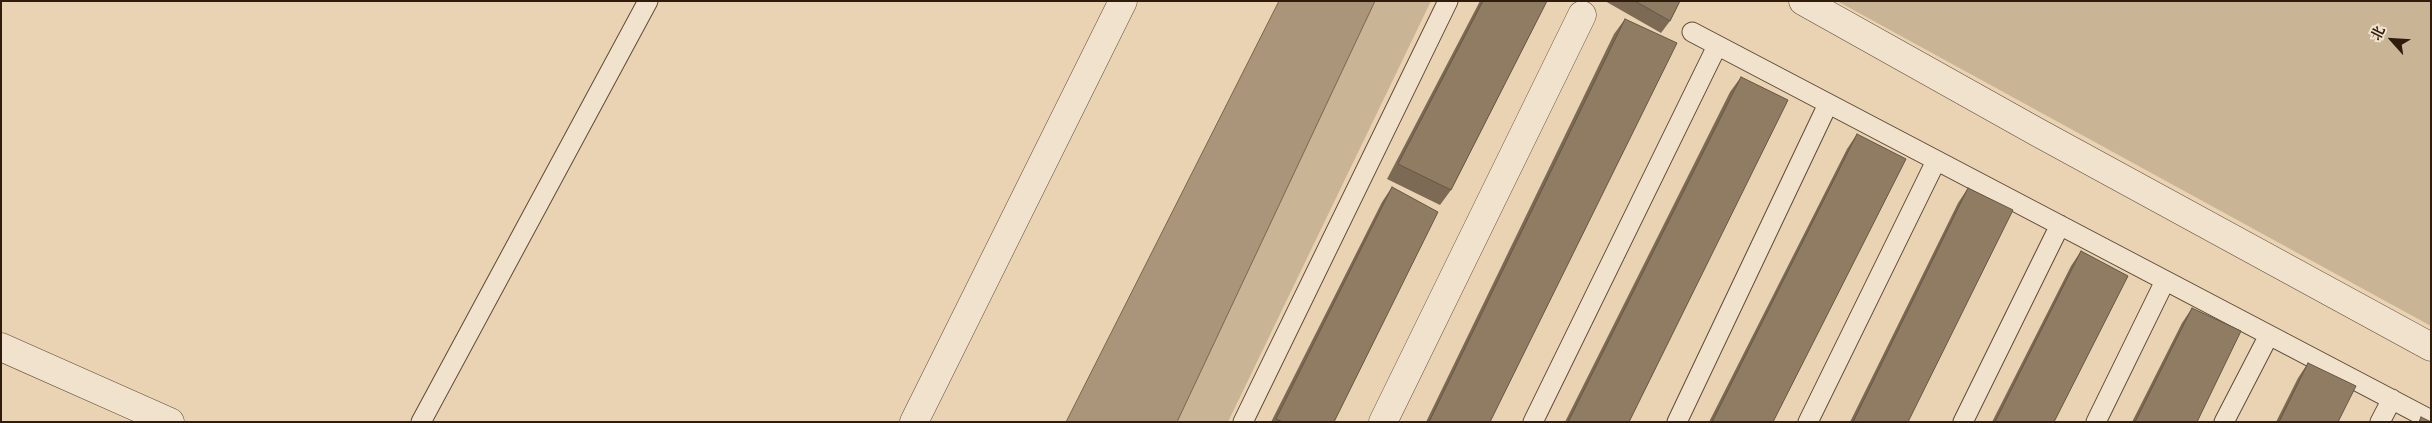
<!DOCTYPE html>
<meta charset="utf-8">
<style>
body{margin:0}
#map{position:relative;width:2432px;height:423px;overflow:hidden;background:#e9d3b2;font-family:Cardo,"Noto Serif SC",serif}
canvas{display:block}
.frame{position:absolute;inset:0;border:2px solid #301c0d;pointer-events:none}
.north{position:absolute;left:2367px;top:15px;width:50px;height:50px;-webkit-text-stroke:4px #f1e2cd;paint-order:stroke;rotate:296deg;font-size:14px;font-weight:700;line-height:20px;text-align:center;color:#301c0d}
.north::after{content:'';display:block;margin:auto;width:18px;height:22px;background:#301c0d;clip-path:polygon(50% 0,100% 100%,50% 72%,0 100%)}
</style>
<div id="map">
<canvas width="2432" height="423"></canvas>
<div class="frame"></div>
<div class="north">北</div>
</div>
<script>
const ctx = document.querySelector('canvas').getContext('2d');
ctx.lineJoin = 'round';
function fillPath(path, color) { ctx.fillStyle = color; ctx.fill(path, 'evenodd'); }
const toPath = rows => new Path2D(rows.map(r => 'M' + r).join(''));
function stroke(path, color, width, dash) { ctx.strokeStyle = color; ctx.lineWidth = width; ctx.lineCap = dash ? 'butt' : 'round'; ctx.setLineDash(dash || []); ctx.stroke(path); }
fillPath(toPath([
 [1375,1,1431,1,1228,422,1177,422],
 [1837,1,2431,1,2431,326]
]), '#cab496');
const water = toPath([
 [1279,1,1375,1,1177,422,1066,422,1279,1]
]);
fillPath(water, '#aa957a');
stroke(water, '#79654e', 1);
const lane = toPath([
 [1692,32,2431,420],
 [421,422,648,1],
 [1243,422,1448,1],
 [1533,422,1717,46],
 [1677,422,1828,104],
 [1808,422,1936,161],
 [1963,422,2060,225],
 [2096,422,2165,281],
 [2224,422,2269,335],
 [2380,422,2392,399]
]);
const street = toPath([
 [1803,1,2037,132,2431,347],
 [1,347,170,422],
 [914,422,1123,1],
 [1383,422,1582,15]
]);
stroke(lane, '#5e4a36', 21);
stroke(street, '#5e4a36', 29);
stroke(lane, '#f1e2cd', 19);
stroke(street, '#f1e2cd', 28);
fillPath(toPath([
 [1480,1,1547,1,1451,190,1440,205,1387,179],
 [1605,1,1680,1,1670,21,1661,33],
 [1625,19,1490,422,1426,422,1614,34],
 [1741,77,1629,422,1565,422,1730,92],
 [1857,134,1773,422,1709,422,1847,149],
 [1392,187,1334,422,1271,422,1382,202],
 [1968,188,1908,422,1850,422,1958,203],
 [2081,251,2054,422,1992,422,2071,266],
 [2192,308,2197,422,2132,422,2182,323],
 [2308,363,2338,422,2276,422,2298,378]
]), '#7c6a55');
const building = toPath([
 [1483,1,1547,1,1451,190,1398,164,1483,1],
 [1635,1,1680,1,1670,21,1635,1],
 [1625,19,1677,43,1490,422,1429,422,1625,19],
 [1741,77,1788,100,1629,422,1568,422,1741,77],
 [1857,134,1906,159,1773,422,1712,422,1857,134],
 [1392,187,1438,212,1334,422,1283,422,1276,419,1392,187],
 [1968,188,2013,210,1908,422,1853,422,1968,188],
 [2081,251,2128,276,2054,422,1995,422,2081,251],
 [2192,308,2241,331,2197,422,2135,422,2192,308],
 [2308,363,2356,386,2338,422,2279,422,2308,363],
 [2421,417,2431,422,2419,422,2421,417]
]);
fillPath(building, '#907b63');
stroke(building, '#655645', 1);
</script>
